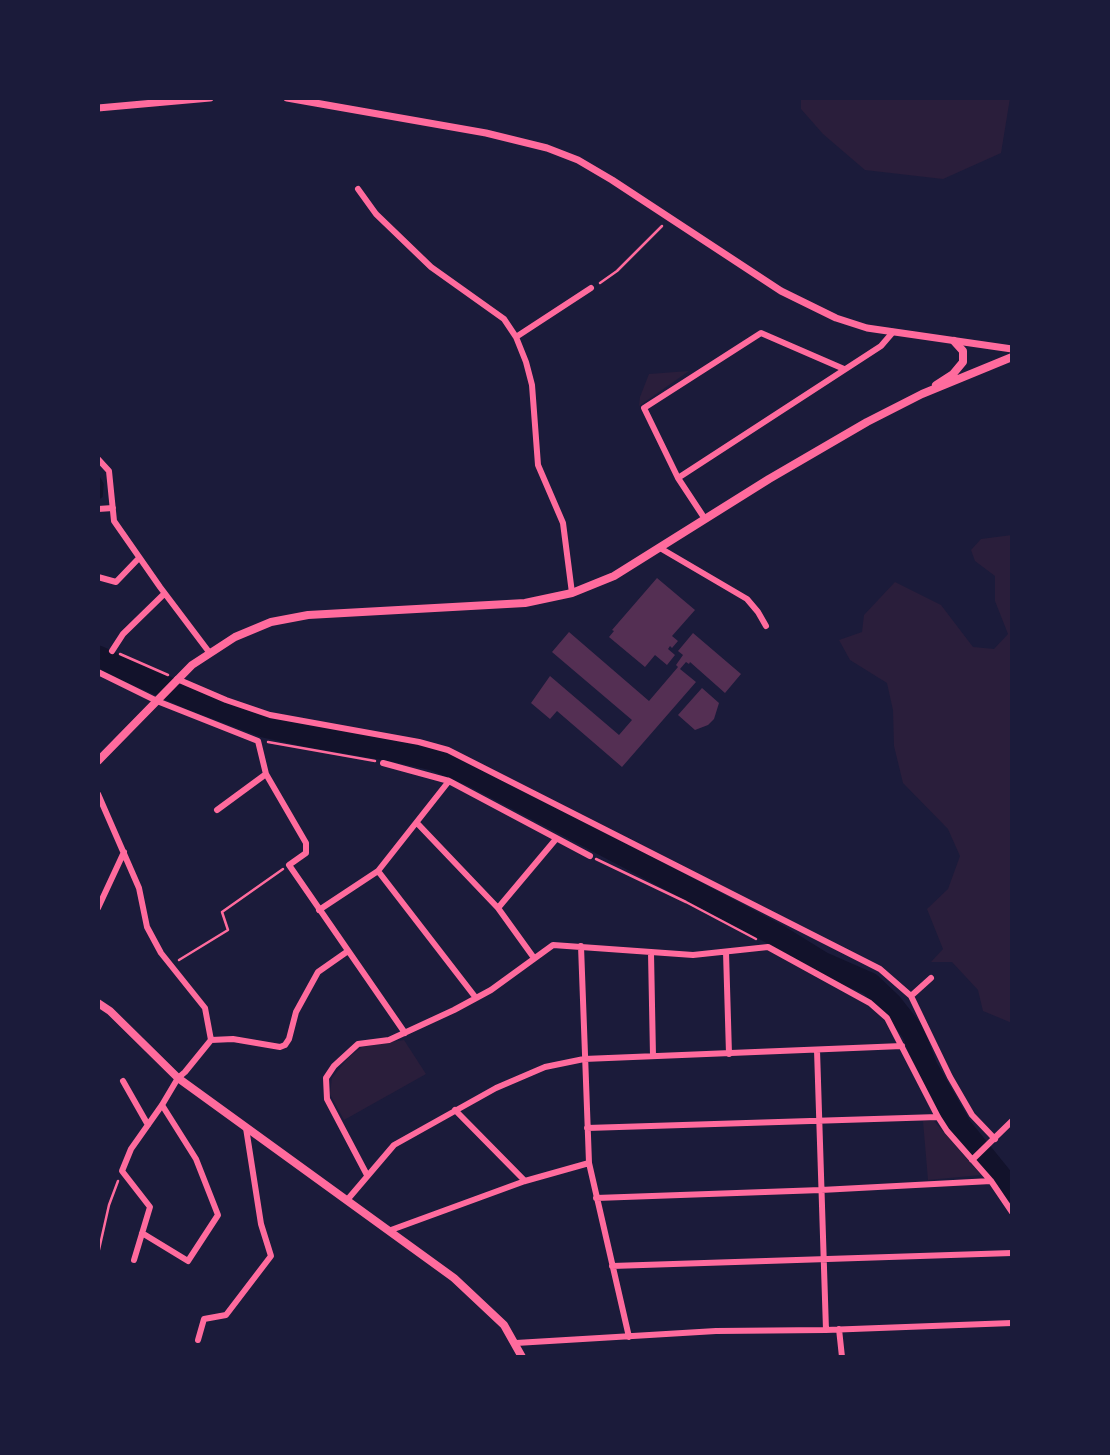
<!DOCTYPE html>
<style>
body{margin:0}
#map{position:relative;width:1110px;height:1455px;overflow:hidden;background:#1b1b3a;font-family:"Libre Baskerville",serif}
canvas{display:block}
.frame{position:absolute;inset:0;border:100px solid #1b1b3a;pointer-events:none}
</style>
<div id="map">
<canvas width="1110" height="1455"></canvas>
<div class="frame"></div>
</div>
<script>
const ctx = document.querySelector('canvas').getContext('2d');
ctx.lineJoin = 'round';
function fillPath(path, color) { ctx.fillStyle = color; ctx.fill(path, 'evenodd'); }
const toPath = rows => new Path2D(rows.map(r => 'M' + r).join(''));
function stroke(path, color, width, dash) { ctx.strokeStyle = color; ctx.lineWidth = width; ctx.lineCap = dash ? 'butt' : 'round'; ctx.setLineDash(dash || []); ctx.stroke(path); }
fillPath(toPath([
 [801,98,1010,98,1001,153,943,179,865,170,823,134,801,109],
 [689,371,639,406,640,397,649,374],
 [1012,535,1012,1023,983,1011,978,990,952,962,931,962,943,949,927,909,948,889,960,856,948,829,903,783,894,746,893,710,887,683,850,660,839,640,862,632,864,615,895,582,941,605,973,647,994,649,1008,634,995,601,995,576,975,561,971,550,981,539],
 [404,1040,426,1074,344,1120,330,1094,332,1078,348,1058,362,1047],
 [923,1121,934,1121,981,1175,928,1180]
]), '#2a1e3b');
stroke(toPath([
 [98,477,102,484,101,496,98,498]
]), '#12122b', 3.5);
stroke(toPath([
 [98,657,190,698,264,726,310,736,397,751,433,759,474,776,780,937,822,963,870,984,891,1004,913,1032,926,1067,961,1128,1012,1191]
]), '#12122b', 23);
fillPath(toPath([
 [657,578,695,610,672,636,678,641,672,648,670,646,668,649,675,655,667,665,655,655,645,667,609,637,614,631,612,630],
 [569,632,649,701,678,667,676,665,683,655,678,651,693,633,741,674,725,693,690,662,689,664,686,662,680,669,696,682,622,767,557,711,550,719,531,703,550,676,619,735,632,720,552,652],
 [702,688,719,703,714,719,708,725,695,730,678,715]
]), '#542f53');
stroke(toPath([
 [600,283,617,271,662,226],
 [120,654,168,675],
 [268,742,375,761],
 [596,859,686,902,756,939],
 [179,960,228,930,222,912,283,869],
 [98,1254,109,1205,118,1181]
]), '#ff6b9d', 2.5);
stroke(toPath([
 [358,189,376,214,431,267,504,319,516,337,526,362,532,385,538,465,563,523,572,593],
 [516,337,591,288],
 [98,459,109,471,114,521,160,587,209,652],
 [678,478,881,346,893,332],
 [98,509,113,508],
 [705,519,678,478,644,408,761,333,844,369],
 [660,548,747,599,758,612,766,626],
 [98,577,116,582,139,558],
 [112,651,123,634,164,594],
 [98,672,157,701,258,741,266,774,306,843,306,853,289,865,405,1033],
 [177,679,226,700,270,715,419,742,448,750,880,969,911,996,950,1077,972,1115,995,1139],
 [383,763,449,781,590,856],
 [98,794,139,888,147,927,161,953,205,1008,211,1040,185,1072,178,1078,162,1105,131,1149,122,1171,150,1207,134,1260],
 [217,810,266,774],
 [417,823,498,908,534,958],
 [378,871,476,998],
 [98,908,124,852],
 [498,908,556,839],
 [319,910,378,871,449,781],
 [581,946,589,1163,629,1337],
 [726,952,729,1054],
 [651,953,653,1056],
 [911,996,931,978],
 [211,1040,233,1039,280,1047,285,1045,289,1039,296,1012,318,972,348,951],
 [817,1050,826,1330],
 [123,1081,148,1125],
 [455,1110,525,1181],
 [587,1128,938,1117],
 [972,1160,1012,1121],
 [367,1175,327,1099,326,1078,334,1066,358,1044,389,1040,454,1010,491,990,553,945,693,955,768,947,870,1003,887,1018,938,1117,947,1131,991,1181,1012,1212],
 [596,1198,821,1190,991,1181],
 [348,1199,394,1145,496,1088,545,1067,584,1059,902,1046],
 [391,1230,525,1181,589,1163],
 [142,1233,188,1261,218,1215,196,1159,162,1105],
 [612,1266,1012,1253],
 [839,1329,842,1357],
 [198,1340,204,1319,226,1315,271,1256,261,1224,246,1128],
 [516,1343,716,1331,826,1330,1012,1323]
]), '#ff6b9d', 6);
stroke(toPath([
 [287,98,486,133,547,148,578,160,612,180,781,291,836,318,867,328,1012,349],
 [98,108,210,98]
]), '#ff6b9d', 7);
stroke(toPath([
 [936,385,953,374,963,362,963,351,954,341],
 [98,761,192,665,235,637,271,622,308,615,525,603,572,593,614,576,769,479,867,422,922,394,1012,357],
 [98,1003,110,1011,178,1078,454,1278,504,1325,522,1357]
]), '#ff6b9d', 8);
</script>
